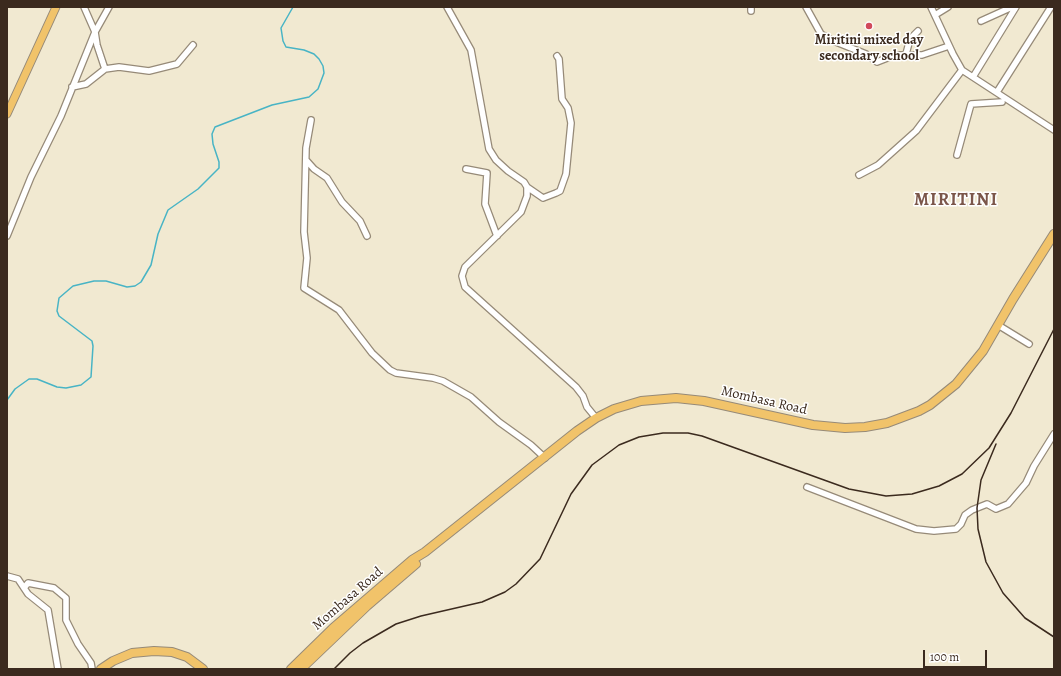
<!DOCTYPE html>
<style>
body{margin:0}
#map{position:relative;width:1061px;height:676px;overflow:hidden;background:#f1e9d1;font-family:Alegreya,serif}
canvas{display:block}
.frame{position:absolute;inset:0;border:8px solid #3b2a1e;pointer-events:none}
.scale{position:absolute;left:923px;top:650px;width:64px;height:18px;box-sizing:border-box;border:2px solid #3b2a1e;border-top:0;padding-left:5px;font-size:12px;line-height:14px;white-space:nowrap;color:#3b2a1e;-webkit-text-stroke:3px #fff;paint-order:stroke}
</style>
<div id="map">
<canvas width="1061" height="676"></canvas>
<div class="frame"></div>
<div class="scale">100 m</div>
</div>
<script>
const ctx = document.querySelector('canvas').getContext('2d');
ctx.lineJoin = 'round';
const toPath = rows => new Path2D(rows.map(r => 'M' + r).join(''));
function stroke(path, color, width, dash) { ctx.strokeStyle = color; ctx.lineWidth = width; ctx.lineCap = dash ? 'butt' : 'round'; ctx.setLineDash(dash || []); ctx.stroke(path); }
function write(font, color, halo, rows, align = 'center') {
  ctx.font = font + ' Alegreya,serif'; ctx.lineWidth = 3; ctx.setLineDash([]); ctx.textBaseline = 'middle'; ctx.strokeStyle = halo; ctx.fillStyle = color; for (const [text, x, y, turn = 0] of rows) {
    ctx.save(); ctx.translate(x, y); ctx.rotate((+turn || 0) * Math.PI / 180); ctx.textAlign = isNaN(turn) ? turn : align; if (halo) ctx.strokeText(text, 0, 0); ctx.fillText(text, 0, 0); ctx.restore();
  }
}
stroke(toPath([
 [7,400,15,389,29,379,37,379,57,387,66,388,81,385,91,377,93,346,92,341,59,316,57,311,59,298,73,286,94,281,106,281,127,287,135,286,141,282,151,265,158,234,168,210,198,189,219,168,219,162,213,144,212,134,215,127,272,105,309,97,318,89,324,73,323,66,319,59,314,54,304,50,286,47,283,41,281,28,293,7]
]), '#48b4c5', 1.5);
const minor = toPath([
 [84,7,95,32,97,45,105,69],
 [447,7,471,50,489,149,496,160,508,171,524,182,527,187,527,196,521,212,465,267,462,276,465,287,576,387,583,396,587,407,596,418],
 [806,7,821,34,831,40,866,54,877,62,895,55,922,55,949,46],
 [931,7,953,54,962,70,1054,130],
 [751,11,751,7],
 [935,15,948,7],
 [981,21,1012,7],
 [906,54,910,39,918,31],
 [973,77,1016,7],
 [72,87,86,84,105,69,119,67,149,71,177,64,193,45],
 [997,92,1051,7],
 [311,120,306,148,304,232,307,258,304,288,339,310,372,353,390,370,396,373,433,378,443,381,471,397,499,422,531,445,545,458],
 [957,155,971,104,1002,102],
 [306,160,314,169,327,178,342,202,360,221,367,236],
 [466,169,487,173,485,204,497,236],
 [859,175,878,165,916,131,962,70],
 [527,187,543,198,556,193,560,191,566,174,571,123,568,108,562,99,559,59,557,56],
 [7,236,31,177,61,116,95,32,109,7],
 [998,325,1029,344],
 [807,487,916,529,934,531,956,529,961,524,965,515,972,510,987,504,996,509,1008,504,1026,483,1034,466,1054,434],
 [7,576,18,579,28,594,48,610,58,669],
 [24,588,28,583,54,588,66,598,66,620,78,644,91,663,92,669]
]);
const major = toPath([
 [7,114,56,7]
]);
const highway = toPath([
 [101,669,113,661,132,653,154,651,172,652,187,657,203,669],
 [291,669,333,628,412,560,425,552,577,431,596,418,614,409,641,401,676,398,704,401,813,425,845,428,865,427,887,423,919,411,930,405,956,384,983,351,1013,299,1054,234],
 [301,669,367,606,416,564]
]);
stroke(minor, '#968a78', 8);
stroke(major, '#968a78', 9);
stroke(highway, '#968a78', 10);
stroke(minor, '#fff', 5.5);
stroke(major, '#f1c36a', 7);
stroke(highway, '#f1c36a', 8);
stroke(toPath([
 [996,444,981,480,977,508,978,529,986,562,1003,593,1025,618,1054,637],
 [334,669,350,653,363,643,396,624,421,616,482,602,505,592,516,584,540,559,571,494,592,465,619,445,639,437,663,433,688,433,702,436,849,489,886,496,912,494,939,486,962,474,989,448,1011,413,1054,329]
]), '#3b2a1e', 1.5);
for (const [x, y, r, color] of [
 [869,26,4,"#d1495b"]
]) { const dot = new Path2D(); dot.arc(x, y, r, 0, 2 * Math.PI); ctx.fillStyle = color; ctx.fill(dot); stroke(dot, '#fff', 1.5); }
write('bold 14px', '#3b2a1e', '#fff', [
 ["Miritini mixed day",869,41],
 ["secondary school",869,57]
]);
write('14px', '#3b2a1e', '#fff', [
 ["Mombasa Road",764,401,13],
 ["Mombasa Road",348,599,-41]
]);
ctx.letterSpacing = '1px';
write('bold 18px', '#7b564a', '#fff', [
 ["MIRITINI",956,201]
]);
ctx.letterSpacing = '0px';
</script>
